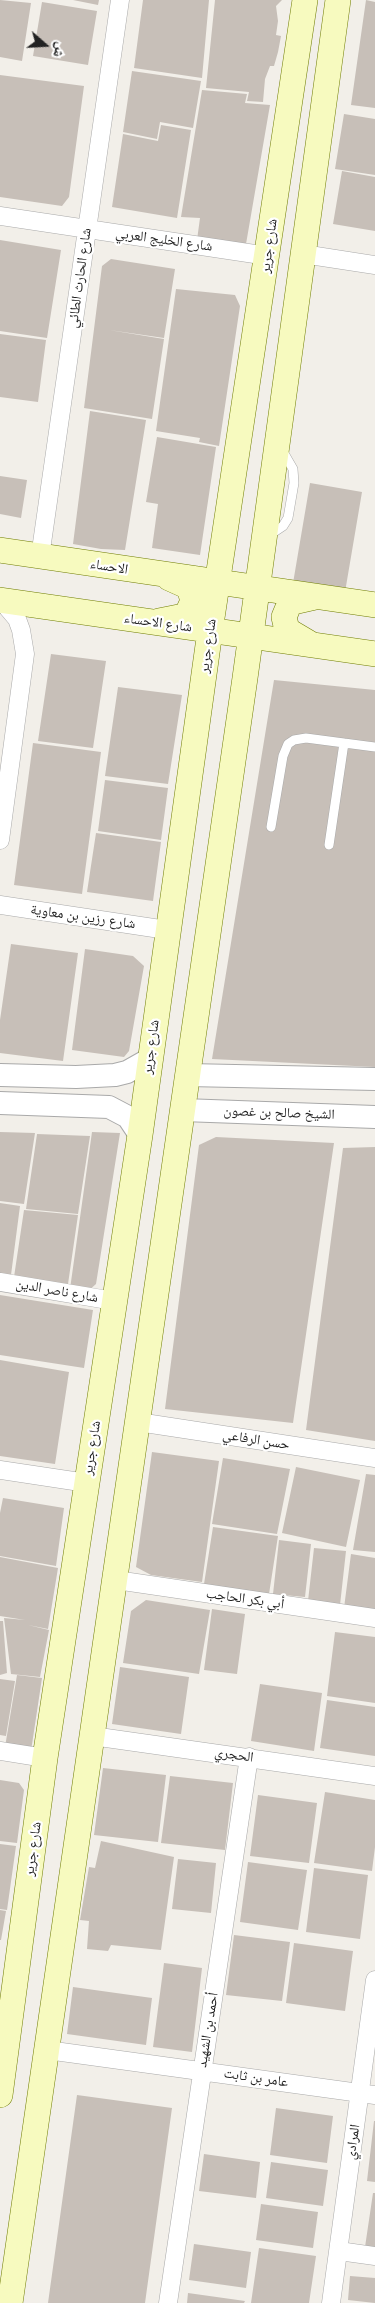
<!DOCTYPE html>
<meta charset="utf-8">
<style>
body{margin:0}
#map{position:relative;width:375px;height:2303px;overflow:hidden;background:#f2efe9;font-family:"Fira Sans Condensed","Noto Naskh Arabic",sans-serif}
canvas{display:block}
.north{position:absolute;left:20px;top:20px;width:50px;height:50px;-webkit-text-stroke:4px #fff;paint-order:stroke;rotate:109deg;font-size:14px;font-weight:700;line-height:20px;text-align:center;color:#222}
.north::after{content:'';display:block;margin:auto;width:18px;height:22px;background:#222;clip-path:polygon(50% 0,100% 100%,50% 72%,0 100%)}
</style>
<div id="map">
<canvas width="375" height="2303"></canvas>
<div class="north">ش</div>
</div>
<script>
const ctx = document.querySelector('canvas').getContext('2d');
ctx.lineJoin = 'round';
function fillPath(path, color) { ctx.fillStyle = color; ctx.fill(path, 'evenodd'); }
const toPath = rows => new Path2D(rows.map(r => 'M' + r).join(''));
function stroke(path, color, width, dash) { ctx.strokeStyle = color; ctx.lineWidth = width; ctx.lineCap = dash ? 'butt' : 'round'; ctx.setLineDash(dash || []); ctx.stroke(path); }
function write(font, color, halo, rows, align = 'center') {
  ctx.font = font + ' "Fira Sans Condensed","Noto Naskh Arabic",sans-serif'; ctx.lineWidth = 4.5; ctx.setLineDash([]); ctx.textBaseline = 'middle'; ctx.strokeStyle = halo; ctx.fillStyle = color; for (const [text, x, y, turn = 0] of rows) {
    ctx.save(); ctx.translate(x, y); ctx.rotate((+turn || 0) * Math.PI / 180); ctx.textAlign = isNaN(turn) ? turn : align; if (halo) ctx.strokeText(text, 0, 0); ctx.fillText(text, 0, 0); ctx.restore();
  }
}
fillPath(toPath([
 [0,0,31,3,22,61,0,57],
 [73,0,99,0,98,5],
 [143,0,209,0,202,78,134,68],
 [215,0,282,0,276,6,278,21,276,35,281,36,278,52,274,66,270,66,265,79,263,102,247,101,249,92,206,88],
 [366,0,375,2,375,108,351,105],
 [42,2,97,11,88,65,33,56],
 [132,71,201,81,193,128,160,122,157,139,123,132],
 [0,75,84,86,69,197,62,206,0,197],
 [202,90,247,94,245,103,270,105,246,244,237,248,197,240,200,218,181,217],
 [344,114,375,119,375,175,335,169],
 [161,125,191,130,177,218,112,207,123,134,158,141],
 [342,171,375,177,375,231,333,224],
 [0,240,61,250,47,338,0,331],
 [111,259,175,269,164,338,109,330,164,339,152,419,84,408,102,266],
 [176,289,235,295,240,306,219,446,199,442,200,438,156,431],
 [0,334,46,340,38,402,0,397],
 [90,411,146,420,125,550,101,549,73,544],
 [157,437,216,447,200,555,152,548,158,504,146,502],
 [0,476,27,480,21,518,0,514],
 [310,483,362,492,344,598,292,589],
 [51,654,106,661,93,748,38,741],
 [274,680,375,690,375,1067,212,1059],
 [118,687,182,695,168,784,105,776],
 [33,743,101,752,82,894,14,885],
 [105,780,168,788,161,840,98,831],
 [96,833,161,842,153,901,87,892],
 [11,944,78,953,63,1061,0,1053,0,1020],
 [85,949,133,956,144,966,129,1051,124,1057,72,1050],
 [0,1132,35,1133,24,1204,0,1201],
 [92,1132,120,1133,96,1284,87,1292,70,1289],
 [37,1134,90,1136,78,1214,26,1209],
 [216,1137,334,1143,293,1423,165,1409,199,1145],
 [375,1147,375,1441,306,1430,343,1148],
 [0,1203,20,1206,11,1275,0,1273],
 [24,1210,78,1215,68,1284,14,1277],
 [0,1295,93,1310,84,1368,0,1355],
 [0,1360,69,1372,55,1464,0,1456],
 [152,1452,219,1461,202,1582,151,1575,136,1567],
 [223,1458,290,1469,277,1534,212,1524],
 [296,1467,360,1480,346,1547,282,1533],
 [366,1474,375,1475,375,1552,353,1550],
 [3,1498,64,1508,56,1566,0,1556,0,1513],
 [213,1527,278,1536,269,1594,204,1584],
 [279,1540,311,1544,305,1597,273,1594],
 [314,1548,346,1551,340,1605,308,1601],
 [351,1554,375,1558,375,1611,344,1608],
 [0,1557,58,1568,48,1629,28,1625,49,1630,40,1677,11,1674,4,1618,25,1620,0,1616],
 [146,1600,210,1610,199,1674,123,1663,131,1611],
 [212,1609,245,1614,237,1674,204,1670],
 [0,1621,3,1621,7,1673,0,1675],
 [335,1632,375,1637,375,1703,327,1696],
 [120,1667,189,1677,181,1734,112,1724],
 [17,1675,42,1678,31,1751,5,1747],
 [0,1679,15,1681,6,1736,0,1735],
 [260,1684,322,1693,314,1751,251,1741],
 [327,1700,375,1707,375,1756,320,1748],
 [103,1768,166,1775,158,1842,94,1835],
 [170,1776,233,1783,225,1850,161,1843],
 [0,1780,19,1783,24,1790,17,1843,0,1841],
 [325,1792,375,1800,375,1847,372,1871,314,1863],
 [258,1795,317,1803,309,1863,250,1856],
 [101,1841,174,1857,161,1950,111,1945,108,1951,87,1949,89,1921,80,1920,89,1867,95,1868],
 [0,1844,16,1846,7,1910,0,1909],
 [178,1859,216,1863,211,1913,172,1909],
 [248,1862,307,1870,298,1930,240,1922],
 [314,1868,368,1875,360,1939,306,1932],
 [0,1910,6,1911,1,1940,0,1940],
 [234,1935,290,1942,282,2001,226,1995],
 [294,1943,353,1951,345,2011,286,2003],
 [164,1963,202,1968,192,2052,153,2047],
 [73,1987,152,1998,146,2045,67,2034],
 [77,2095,172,2108,145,2303,48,2303],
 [276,2108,333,2116,327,2163,270,2155],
 [374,2121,375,2121,375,2182,367,2181],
 [204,2154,260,2162,256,2198,199,2191],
 [271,2162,328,2170,323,2206,266,2198],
 [373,2193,375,2193,375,2248,365,2247],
 [261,2204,318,2212,313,2248,256,2240],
 [194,2244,251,2252,246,2288,189,2280],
 [259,2248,316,2256,309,2303,251,2303],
 [350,2276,375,2278,375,2303,348,2300],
 [188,2293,245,2301,244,2303,187,2303]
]), '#c7bfb8');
const service = toPath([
 [268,536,283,526,288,518,294,483,293,469,282,450],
 [271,827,283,756,288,744,294,740,306,738,375,747],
 [329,845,344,743]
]);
const minor = toPath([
 [0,216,268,256],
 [303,254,375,265],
 [40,557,120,0],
 [0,840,25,654,21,630,17,619,2,601],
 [0,905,167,930],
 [0,1282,114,1301],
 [138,1422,375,1458],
 [0,1470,87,1483],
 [116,1580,375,1618],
 [92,1736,375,1776],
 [0,1751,45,1758],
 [47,2050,375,2095],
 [339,2251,375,2256],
 [168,2303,249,1757],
 [331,2303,375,1980]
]);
const tertiary = toPath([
 [0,1075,76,1077,115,1075,127,1072,150,1059],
 [188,1075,375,1079],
 [0,1103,109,1107,128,1117,140,1135],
 [183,1110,375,1117]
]);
const secondary = toPath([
 [0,550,375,605],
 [0,600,375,654],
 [159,621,184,616,188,612,193,601,189,587,169,578],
 [309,643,287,630,284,617,289,605,293,602,315,597],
 [0,2095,45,1758,140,1135,210,631,305,0],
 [10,2303,245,678,338,0]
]);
stroke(service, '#a9a9a9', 10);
stroke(minor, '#a9a9a9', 19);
stroke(tertiary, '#a9a9a9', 24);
stroke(secondary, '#707d05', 26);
stroke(service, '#fff', 9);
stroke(minor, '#fff', 18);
stroke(tertiary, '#fff', 22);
stroke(secondary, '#f7fabf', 25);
write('14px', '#222', '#fff', [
 ["شارع الخليج العربي",164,240,8],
 ["شارع جرير",269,246,-82],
 ["شارع الحارث الطائي",80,278,-82],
 ["الاحساء",109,567,9],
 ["شارع الاحساء",158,623,8],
 ["شارع جرير",208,646,-82],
 ["شارع رزين بن معاوية",83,917,8],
 ["شارع جرير",151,1047,-82],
 ["الشيخ صالح بن غصون",279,1113,2],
 ["شارع ناصر الدين",57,1291,10],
 ["حسن الرفاعي",256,1440,9],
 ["شارع جرير",92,1448,-81],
 ["أبي بكر الحاجب",245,1599,8],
 ["الحجري",234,1755,8],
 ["شارع جرير",33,1849,-82],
 ["أحمد بن الشهيد",208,2030,-81],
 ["عامر بن ثابت",256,2078,8],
 ["المرادي",353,2142,-82]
]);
</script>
